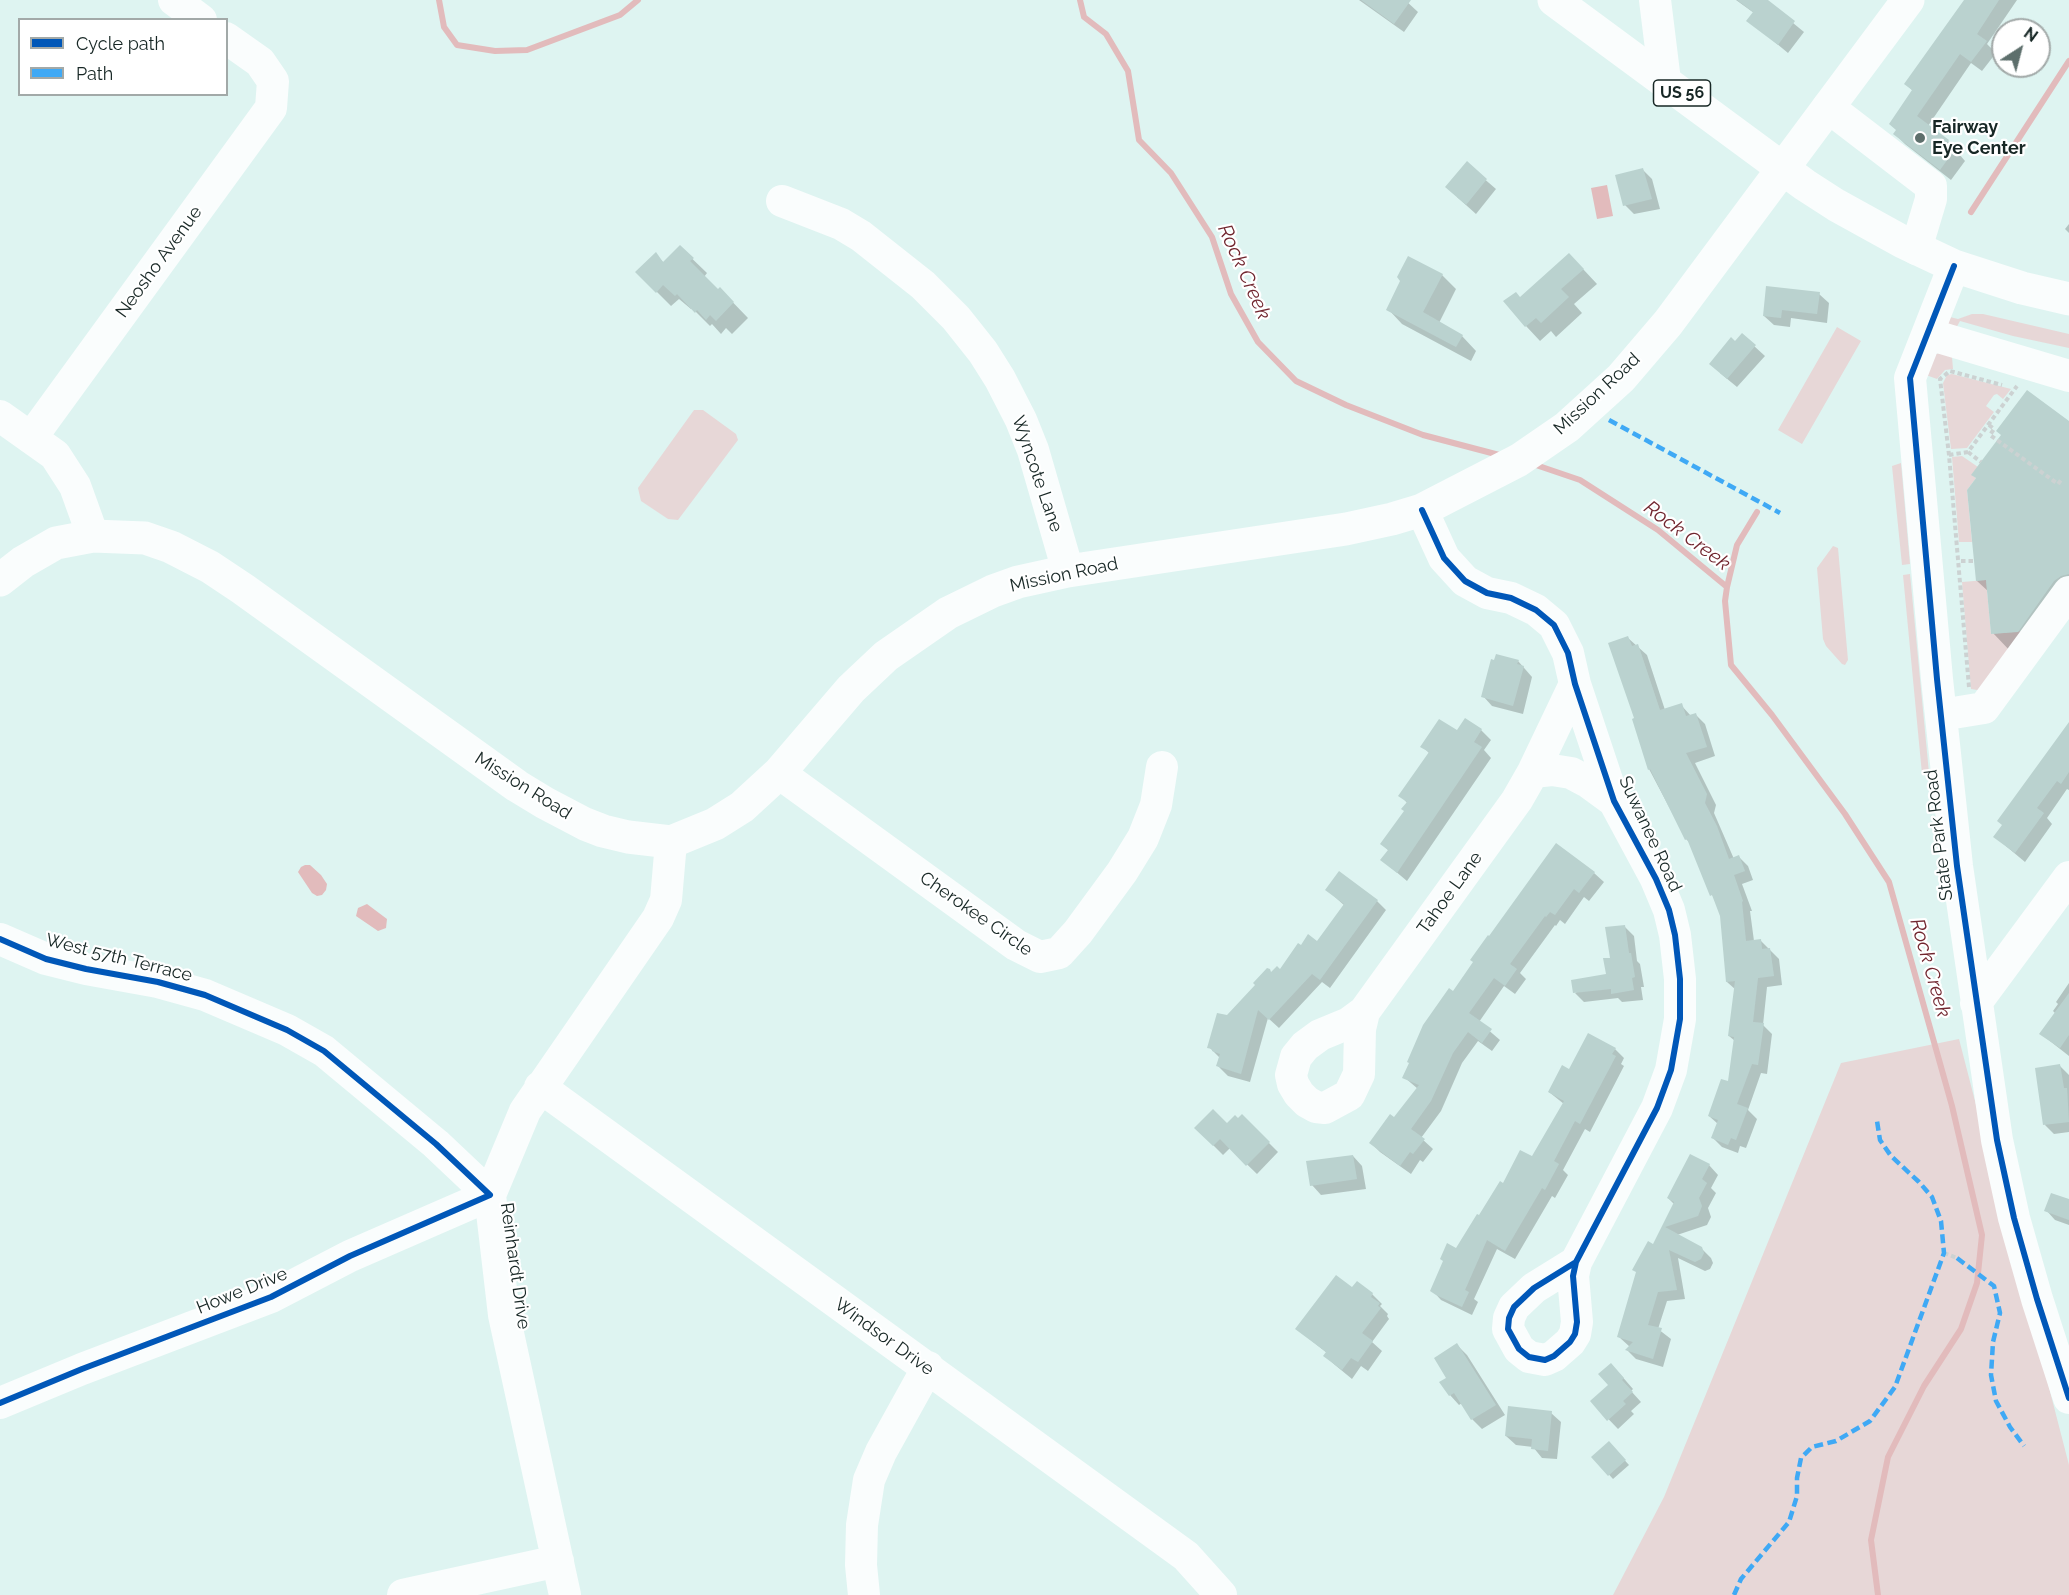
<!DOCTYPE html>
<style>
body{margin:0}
#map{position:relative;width:2069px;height:1595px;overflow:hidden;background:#def4f1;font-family:Raleway,sans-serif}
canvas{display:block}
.legend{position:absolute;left:18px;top:18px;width:210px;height:78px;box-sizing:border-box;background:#fff;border:2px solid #a2a9a8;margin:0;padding:8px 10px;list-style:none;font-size:18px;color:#172725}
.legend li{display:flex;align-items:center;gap:12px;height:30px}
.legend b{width:30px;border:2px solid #a2a9a8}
.north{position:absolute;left:1991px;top:18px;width:60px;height:60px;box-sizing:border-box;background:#fff;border:2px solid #a2a9a8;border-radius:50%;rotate:36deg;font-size:16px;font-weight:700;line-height:24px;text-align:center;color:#172725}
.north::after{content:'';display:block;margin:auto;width:21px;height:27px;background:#5d6f6c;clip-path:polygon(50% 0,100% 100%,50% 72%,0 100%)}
</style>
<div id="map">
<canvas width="2069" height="1595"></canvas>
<ul class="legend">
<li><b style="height:8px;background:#0057b8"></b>Cycle path</li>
<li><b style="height:8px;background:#3fa9f5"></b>Path</li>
</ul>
<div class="north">N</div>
</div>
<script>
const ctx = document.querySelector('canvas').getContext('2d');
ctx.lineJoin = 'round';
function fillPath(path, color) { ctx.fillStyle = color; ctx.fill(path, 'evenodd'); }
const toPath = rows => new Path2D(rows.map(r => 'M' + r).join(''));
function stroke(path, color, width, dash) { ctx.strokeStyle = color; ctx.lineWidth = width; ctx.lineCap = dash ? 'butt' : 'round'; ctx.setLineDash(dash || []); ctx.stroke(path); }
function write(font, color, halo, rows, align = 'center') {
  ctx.font = font + ' Raleway,sans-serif'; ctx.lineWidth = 4.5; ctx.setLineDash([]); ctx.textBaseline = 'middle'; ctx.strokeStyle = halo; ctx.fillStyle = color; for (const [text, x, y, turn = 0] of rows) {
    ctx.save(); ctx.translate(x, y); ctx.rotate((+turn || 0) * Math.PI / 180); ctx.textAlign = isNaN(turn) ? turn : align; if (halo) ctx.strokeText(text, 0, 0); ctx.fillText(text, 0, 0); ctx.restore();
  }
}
fillPath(toPath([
 [1972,314,1983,314,2069,334,2069,348,2013,336,1960,321,1955,330,1949,328,1946,316,1958,319],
 [1837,327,1861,341,1802,444,1778,430],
 [1939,353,1952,357,1953,369,1945,370,1937,379,1926,375,1932,355],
 [1952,374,2011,389,2003,399,1997,394,1994,395,1986,406,1994,412,1967,448,1951,449,1943,383,1947,375],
 [694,410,703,410,736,434,738,440,678,520,668,519,641,501,638,488],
 [1962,456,1978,467,1972,475,1976,478,1967,490,1972,542,1959,542,1952,457],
 [1901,463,1910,564,1902,565,1892,466],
 [1833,546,1838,548,1848,660,1845,665,1842,664,1826,646,1823,639,1817,568],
 [1910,574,1929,773,1922,774,1903,575],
 [1986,580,1991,634,2035,630,1990,692,1971,689,1962,582],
 [1959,1039,2069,1465,2069,1595,1613,1595,1664,1497,1841,1063]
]), '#e7d7d7');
fillPath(toPath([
 [1607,185,1613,216,1597,219,1591,188],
 [305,865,310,865,321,875,327,884,326,890,322,895,317,896,312,893,298,872,301,867],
 [367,904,387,919,386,928,378,931,356,916,358,908]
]), '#e2bbbc');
fillPath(toPath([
 [1359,0,1405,0,1418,12,1404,32],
 [1736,0,1765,0,1804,32,1788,53,1748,20,1754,13],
 [1965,0,2017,0,1987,44,1996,53,1982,71,1971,63,1928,126,1948,141,1965,161,1951,180,1905,144,1895,134,1913,91,1906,84],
 [1467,164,1496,189,1476,214,1457,197],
 [1642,169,1652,179,1660,209,1634,214,1625,205],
 [2069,224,2069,233,2065,229],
 [680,247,707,273,704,277,718,291,720,289,748,318,732,334,726,328,721,334,712,324,710,326,692,308,691,309,679,299,671,306,637,272,656,255,664,263],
 [1583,269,1597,284,1574,304,1582,313,1556,337,1551,331,1540,341,1526,326,1521,298],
 [1442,275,1456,289,1439,323,1462,336,1476,351,1471,361,1402,324,1388,309,1402,280],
 [1819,294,1829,303,1827,323,1791,318,1790,327,1774,325,1764,316],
 [1742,335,1765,356,1737,387,1720,373,1735,343],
 [2069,423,2069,607,2012,653,1993,633,1989,592,1977,581],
 [1628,638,1647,655,1665,710,1681,705,1691,716,1695,714,1705,724,1715,756,1695,763,1716,805,1714,813,1734,859,1739,857,1748,866,1753,880,1742,884,1752,911,1750,911,1754,941,1760,940,1779,959,1782,985,1767,987,1763,1025,1772,1034,1767,1074,1761,1073,1748,1110,1757,1119,1746,1148,1740,1146,1738,1153,1722,1147,1713,1138,1718,1124,1709,1116,1729,1083,1735,1041,1729,1036,1736,990,1727,982,1721,915,1690,843,1686,839,1649,769,1636,719],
 [1518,661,1532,677,1523,714,1492,706,1483,696],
 [1465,720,1481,730,1491,740,1484,750,1491,758,1407,881,1382,860,1389,851,1382,844,1406,812,1408,804,1400,795,1430,754,1422,746,1457,732],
 [2069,725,2069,790,2067,789,2047,818,2052,824,2025,862,1995,837],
 [1594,873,1604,882,1589,901,1584,897,1565,924,1560,920,1556,926,1555,925,1520,973,1526,979,1515,994,1504,986,1479,1022,1500,1040,1492,1051,1478,1041,1462,1063,1441,1111,1421,1138,1433,1149,1423,1162,1420,1160,1411,1174,1380,1152,1371,1143,1394,1119,1418,1089,1404,1077,1453,993,1475,962],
 [1327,890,1377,901,1386,910,1330,988,1322,982,1279,1028,1268,1018,1250,1082,1228,1076,1218,1066,1219,1057,1209,1047,1228,1017,1272,973,1281,971,1301,947,1318,943,1345,906],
 [1624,926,1634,936,1637,961,1640,964,1644,987,1641,987,1643,1000,1622,1002,1618,998,1584,1002,1575,993,1607,976],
 [2069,983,2069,1056,2041,1034,2056,1014,2053,1011,2058,1004,2056,1002],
 [1615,1049,1624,1058,1621,1064,1624,1066,1590,1132,1585,1129,1563,1170,1568,1175,1555,1198,1552,1196,1515,1259,1497,1249,1474,1299,1478,1302,1472,1315,1441,1300,1432,1290,1457,1249,1504,1185,1532,1158,1564,1104,1549,1092,1569,1071],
 [2060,1066,2069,1075,2069,1132,2054,1134,2045,1125],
 [1242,1116,1278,1152,1257,1174,1230,1148,1223,1155,1196,1128,1227,1125,1238,1120],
 [1353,1156,1362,1166,1366,1189,1321,1195,1312,1185],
 [1709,1165,1718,1175,1711,1188,1716,1193,1708,1208,1711,1217,1707,1225,1677,1235,1701,1248,1711,1258,1713,1263,1710,1269,1705,1271,1678,1258,1685,1299,1667,1301,1658,1329,1671,1339,1663,1367,1636,1359,1627,1350,1630,1347,1619,1337,1654,1246,1674,1204,1668,1198],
 [2069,1201,2069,1225,2055,1220,2046,1210],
 [1353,1289,1372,1294,1382,1304,1380,1306,1388,1314,1387,1316,1389,1319,1372,1342,1382,1351,1368,1371,1361,1366,1352,1379,1335,1365,1325,1356,1327,1353,1297,1329],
 [1457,1345,1467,1355,1505,1415,1482,1429,1472,1419,1462,1403,1459,1405,1450,1395],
 [1620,1374,1633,1389,1631,1391,1641,1402,1631,1411,1634,1414,1618,1429,1592,1402],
 [1551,1413,1561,1422,1557,1459,1542,1458,1533,1447,1516,1445,1506,1436],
 [1609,1443,1629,1465,1613,1479,1593,1457]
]), '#0003');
stroke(toPath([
 [439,0,444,27,457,45,495,51,527,50,620,15,638,0],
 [1080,0,1084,17,1106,34,1128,71,1139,140,1171,173,1212,237,1231,294,1258,342,1296,381,1346,405,1423,435,1503,456],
 [1971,212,2069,61],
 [1533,464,1580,480,1658,530,1727,587,1725,601,1731,665,1772,715,1845,814,1889,882,1952,1106,1982,1235,1977,1283,1961,1329,1924,1386,1888,1457,1871,1540,1878,1595],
 [1727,587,1737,545,1757,512]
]), '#e2bbbc', 6);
fillPath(toPath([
 [1361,0,1411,0,1394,24],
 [1737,0,1768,0,1795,21,1778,45,1746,21,1753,12],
 [1964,0,1999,0,1977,34,1987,41,1971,62,1960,54,1917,116,1949,140,1947,143,1955,149,1940,170,1893,134,1896,130,1889,124,1912,90,1904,84],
 [1467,161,1487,179,1466,205,1445,187],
 [1643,168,1652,199,1623,206,1615,175],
 [680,245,694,258,690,261,718,289,720,287,734,302,716,321,710,315,706,320,697,310,695,313,677,294,675,296,663,285,656,293,635,272,656,252,663,262],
 [1569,253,1584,269,1561,289,1569,297,1541,323,1536,318,1525,327,1503,301,1516,292,1520,297],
 [1408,256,1443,274,1423,312,1463,335,1456,347,1386,310,1400,281,1397,277],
 [1766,286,1820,292,1817,314,1782,310,1781,318,1763,316],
 [1742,333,1756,345,1727,379,1709,364,1731,337,1735,341],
 [2027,390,2069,421,2069,574,2061,576,2054,581,2018,632,1991,634,1986,580,1976,581,1967,490,1976,478,1971,475,2001,435,1996,431],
 [1628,636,1632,646,1638,644,1660,710,1682,703,1686,716,1696,713,1707,747,1686,753,1707,794,1705,803,1717,826,1729,859,1739,855,1745,871,1734,875,1743,901,1742,902,1746,941,1761,939,1762,949,1770,948,1774,976,1758,978,1753,1022,1764,1023,1758,1065,1752,1064,1737,1104,1748,1108,1736,1140,1731,1138,1728,1145,1711,1138,1718,1120,1708,1116,1721,1079,1728,1081,1734,1037,1728,1036,1735,981,1726,982,1720,916,1712,895,1710,896,1687,839,1685,840,1650,769,1648,770,1632,719,1634,718,1608,643],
 [1496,654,1519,660,1517,664,1524,666,1513,706,1481,697,1491,659,1494,660],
 [1465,718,1482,729,1474,742,1482,747,1397,873,1380,860,1388,850,1380,844,1404,811,1401,809,1407,802,1398,796,1429,752,1420,747,1439,719,1457,730],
 [2069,722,2069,772,2061,784,2057,781,2037,808,2044,813,2015,853,1993,837,2002,825,1997,821],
 [1556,843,1595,872,1579,893,1574,889,1555,915,1550,912,1546,917,1545,916,1510,964,1517,969,1505,986,1494,978,1469,1013,1492,1029,1482,1043,1468,1032,1453,1053,1431,1101,1411,1129,1425,1139,1413,1154,1410,1152,1400,1166,1369,1143,1390,1114,1394,1117,1419,1085,1402,1078,1409,1063,1407,1062,1423,1025,1449,988,1453,991,1473,962,1470,960,1488,935,1489,936],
 [1339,871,1378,900,1320,980,1312,974,1269,1020,1258,1010,1241,1074,1216,1066,1220,1054,1212,1051,1212,1049,1207,1048,1217,1013,1227,1015,1255,985,1253,983,1267,968,1270,969,1271,972,1277,966,1280,969,1298,943,1301,945,1308,934,1317,941,1344,904,1325,890],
 [1625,925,1629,953,1631,953,1635,977,1632,978,1634,990,1611,994,1611,989,1573,993,1571,980,1606,974,1603,958,1610,958,1605,927],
 [2069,993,2069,1035,2060,1048,2039,1034],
 [1588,1033,1616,1048,1612,1054,1616,1056,1580,1124,1575,1121,1554,1161,1559,1164,1545,1190,1542,1188,1505,1251,1487,1240,1465,1290,1469,1292,1462,1307,1436,1295,1430,1291,1443,1261,1440,1259,1447,1243,1456,1248,1477,1214,1479,1215,1500,1181,1503,1183,1520,1150,1532,1156,1564,1101,1548,1092,1562,1065,1569,1069],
 [2060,1064,2064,1088,2067,1088,2069,1122,2043,1125,2035,1068],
 [1213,1109,1227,1123,1235,1115,1238,1118,1242,1114,1270,1142,1246,1166,1220,1139,1213,1146,1194,1128],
 [1690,1154,1710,1164,1702,1179,1707,1183,1699,1198,1702,1206,1698,1216,1665,1227,1702,1247,1704,1253,1701,1259,1695,1262,1669,1250,1677,1290,1658,1292,1648,1325,1662,1328,1653,1359,1625,1350,1633,1342,1617,1337,1636,1272,1632,1270,1648,1241,1653,1244,1674,1202,1667,1198],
 [1353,1155,1357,1179,1310,1186,1306,1161],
 [2051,1193,2069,1199,2069,1220,2044,1211],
 [1336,1275,1352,1287,1357,1281,1373,1293,1371,1297,1380,1303,1378,1306,1381,1308,1362,1333,1373,1341,1358,1362,1351,1358,1342,1370,1323,1356,1326,1352,1295,1329],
 [1457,1343,1496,1405,1471,1420,1454,1393,1449,1396,1439,1382,1446,1378,1434,1358],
 [1611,1363,1624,1378,1622,1380,1633,1392,1623,1401,1626,1404,1607,1421,1590,1401,1608,1385,1598,1374],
 [1508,1406,1552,1411,1548,1451,1531,1449,1532,1439,1505,1436],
 [1609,1441,1626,1460,1608,1476,1591,1457]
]), '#bad2cf');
stroke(toPath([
 [1989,425,1994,429,1990,435,2058,484,2061,480],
 [1968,452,1981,462],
 [1949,455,1968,452,2017,386],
 [1961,561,1974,561],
 [1969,687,1949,455,1940,379,1950,371,2002,385],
 [1944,1253,1957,1258]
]), '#ccd2d2', 4, [4.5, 3]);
stroke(toPath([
 [174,0,201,20],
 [1655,0,1665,81],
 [1828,107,1931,186,1931,199,1916,249],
 [782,201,841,224,861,236,923,285,956,318,983,352,1000,379,1021,420,1033,450,1068,571],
 [1954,266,1910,378,1937,679,1957,866,1997,1140,2014,1218,2037,1299,2069,1398],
 [1928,334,2069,376],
 [0,416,55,455,75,486,93,536],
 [31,438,271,108,273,81,260,62,226,38],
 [1422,510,1444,558,1465,581,1487,593,1511,598,1536,610,1554,625,1568,653,1575,684,1614,801,1656,879,1669,910,1675,935,1680,979,1680,1019,1671,1070,1657,1108,1576,1262,1573,1276,1577,1322,1575,1334,1570,1342,1554,1356,1545,1360,1529,1357,1519,1349,1508,1329,1509,1318,1514,1307,1534,1288,1576,1262],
 [1941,715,1984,708,2069,592],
 [1533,772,1552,770,1571,773,1588,782,1614,801],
 [779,773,1016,945,1040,957,1059,953,1078,932,1122,872,1143,838,1156,805,1162,767],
 [0,939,46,959,86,969,158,982,205,995,287,1030,324,1051,436,1144,490,1195,350,1256,271,1297,82,1369,0,1403],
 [1976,1003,2069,877],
 [1364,1012,1349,1023,1320,1035,1305,1046,1296,1057,1291,1075,1293,1084,1299,1094,1307,1102,1316,1107,1325,1108,1349,1095,1359,1074,1360,1029,1364,1012,1517,800,1533,772,1575,684],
 [540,1087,1186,1556,1221,1595],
 [403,1595,558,1561],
 [565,1595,504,1315,490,1195,525,1111,658,918,666,900,671,842],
 [864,1595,861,1565,862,1525,869,1480,881,1452,928,1367]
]), '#fafdfd', 32);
stroke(toPath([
 [0,580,23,562,56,543,93,536,145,538,171,547,210,567,243,589,517,786,545,803,585,824,603,831,628,837,671,842,715,824,742,807,779,773,851,689,886,656,948,613,993,591,1018,582,1068,571,1346,529,1392,519,1422,510,1519,460,1567,427,1621,378,1668,323,1908,0]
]), '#fafdfd', 33);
stroke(toPath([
 [1554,0,1805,185,1836,205,1903,242,1954,266,2022,288,2069,299]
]), '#fafdfd', 33);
stroke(toPath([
 [1609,420,1780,513],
 [1957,1258,1994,1286,2000,1313,1993,1342,1991,1375,1996,1401,2010,1427,2024,1446],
 [1734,1595,1741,1579,1789,1522,1797,1496,1797,1478,1801,1458,1812,1447,1836,1441,1870,1421,1895,1387,1944,1253,1941,1221,1932,1197,1919,1182,1891,1156,1880,1140,1877,1121]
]), '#3fa9f5', 4.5, [9, 4.5]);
stroke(toPath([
 [1954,266,1910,378,1937,679,1957,866,1997,1140,2014,1218,2037,1299,2069,1398],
 [1422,510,1444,558,1465,581,1487,593,1511,598,1536,610,1554,625,1568,653,1575,684,1614,801,1656,879,1669,910,1675,935,1680,979,1680,1019,1671,1070,1657,1108,1576,1262,1573,1276,1577,1322,1575,1334,1570,1342,1554,1356,1545,1360,1529,1357,1519,1349,1508,1329,1509,1318,1514,1307,1534,1288,1576,1262],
 [0,939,46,959,86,969,158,982,205,995,287,1030,324,1051,436,1144,490,1195,350,1256,271,1297,82,1369,0,1403]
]), '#0057b8', 6);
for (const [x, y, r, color] of [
 [1920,138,6,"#5d6f6c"]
]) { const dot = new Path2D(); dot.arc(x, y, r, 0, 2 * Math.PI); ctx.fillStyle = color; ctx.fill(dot); stroke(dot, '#fff', 2); }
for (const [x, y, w] of [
 [1682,93,57]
]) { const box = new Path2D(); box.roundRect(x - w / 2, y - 13, w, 26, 4.5); ctx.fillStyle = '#fff'; ctx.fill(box); stroke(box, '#172725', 1.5); }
write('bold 16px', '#172725', null, [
 ["US 56",1682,93]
]);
write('bold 18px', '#172725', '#fff', [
 ["Fairway",1932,128],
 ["Eye Center",1932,149]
], 'left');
write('18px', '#172725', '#fff', [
 ["Neosho Avenue",159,262,-54],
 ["Mission Road",1597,394,-43],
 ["Wyncote Lane",1037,474,71],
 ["Mission Road",1064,575,-12],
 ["Mission Road",523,786,32],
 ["Suwanee Road",1650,834,65],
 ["State Park Road",1939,835,-97],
 ["Tahoe Lane",1450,893,-54],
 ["Cherokee Circle",976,914,35],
 ["West 57th Terrace",119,958,14],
 ["Reinhardt Drive",515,1266,82],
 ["Howe Drive",242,1291,-22],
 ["Windsor Drive",884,1337,36]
]);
write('italic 20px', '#71262f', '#fff', [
 ["Rock Creek",1244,272,66],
 ["Rock Creek",1687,536,37],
 ["Rock Creek",1930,968,74]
]);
</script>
